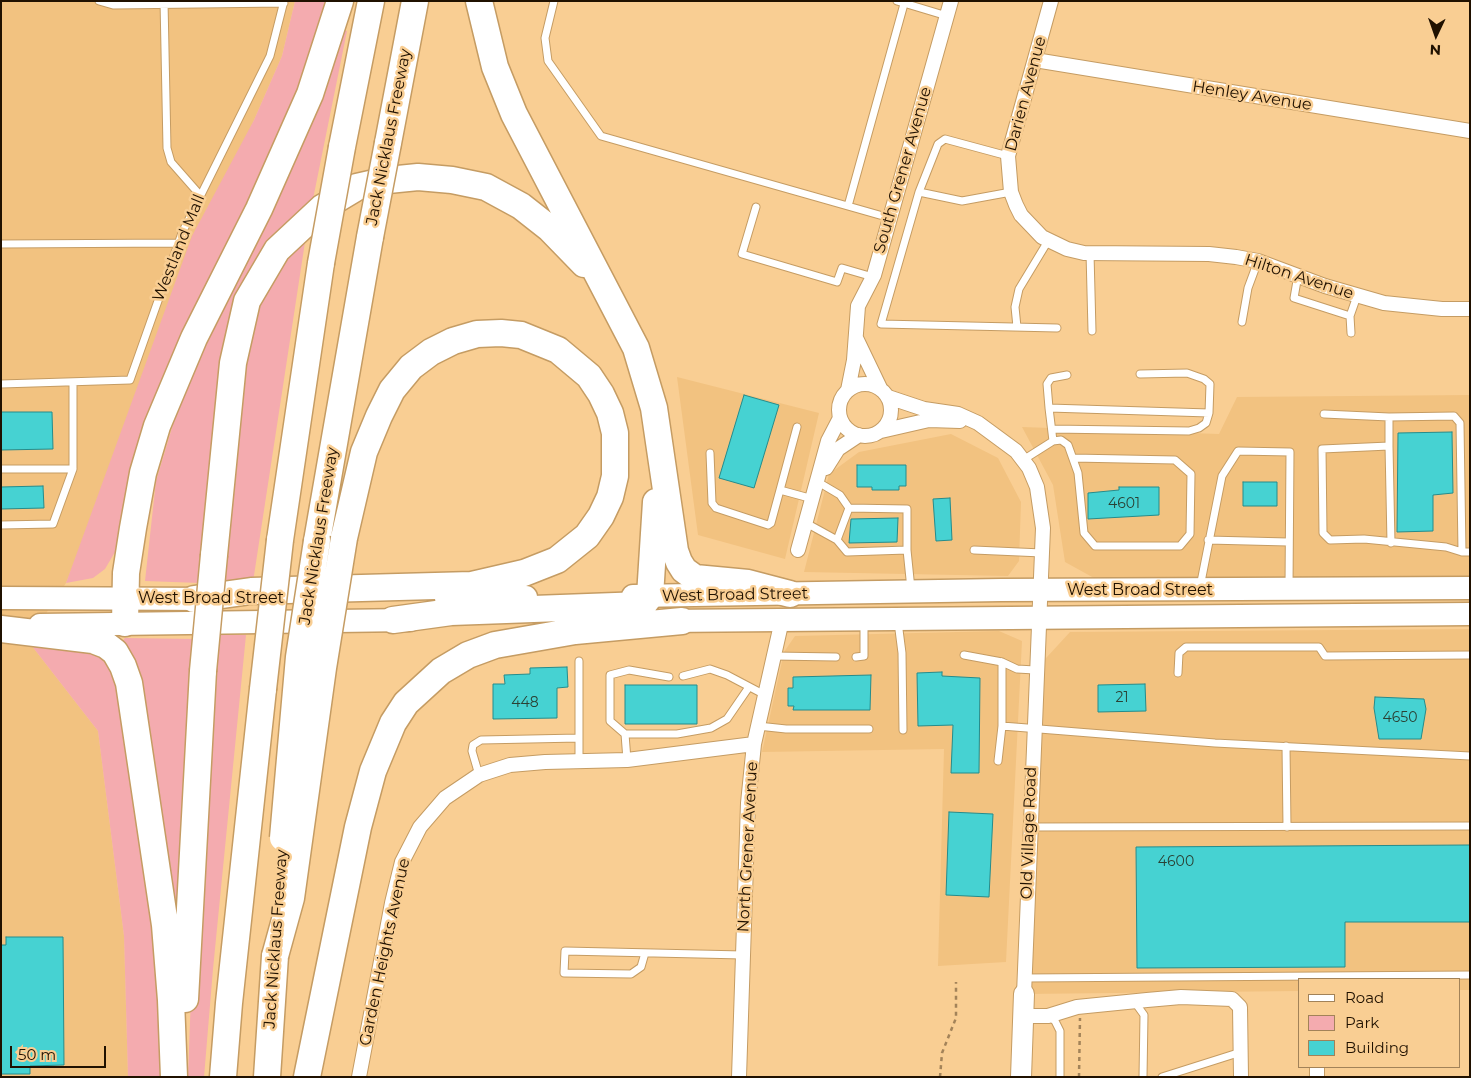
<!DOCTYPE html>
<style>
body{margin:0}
#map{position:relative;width:1471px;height:1078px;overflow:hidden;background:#f9ce93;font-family:Montserrat,sans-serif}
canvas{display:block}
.frame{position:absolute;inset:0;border:2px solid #201100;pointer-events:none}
.legend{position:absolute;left:1298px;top:978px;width:162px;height:90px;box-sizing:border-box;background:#f9ce93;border:1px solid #a28258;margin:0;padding:6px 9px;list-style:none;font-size:15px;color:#201100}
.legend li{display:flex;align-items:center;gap:10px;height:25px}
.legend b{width:25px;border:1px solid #a28258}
.north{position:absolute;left:1411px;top:10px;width:50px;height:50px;-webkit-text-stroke:4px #f9ce93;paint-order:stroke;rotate:183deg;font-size:14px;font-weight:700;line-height:20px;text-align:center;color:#201100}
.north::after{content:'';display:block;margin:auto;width:18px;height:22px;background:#201100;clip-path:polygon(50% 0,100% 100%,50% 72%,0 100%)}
.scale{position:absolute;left:10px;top:1046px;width:96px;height:22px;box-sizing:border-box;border:2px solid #201100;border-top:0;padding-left:6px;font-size:15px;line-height:18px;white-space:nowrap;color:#201100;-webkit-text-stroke:4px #f9ce93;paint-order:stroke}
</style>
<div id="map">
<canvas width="1471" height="1078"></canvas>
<div class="frame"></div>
<ul class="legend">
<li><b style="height:6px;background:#fff"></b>Road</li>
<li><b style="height:14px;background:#f4abaf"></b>Park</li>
<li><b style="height:14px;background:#46d2d2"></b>Building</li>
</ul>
<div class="north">N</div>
<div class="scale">50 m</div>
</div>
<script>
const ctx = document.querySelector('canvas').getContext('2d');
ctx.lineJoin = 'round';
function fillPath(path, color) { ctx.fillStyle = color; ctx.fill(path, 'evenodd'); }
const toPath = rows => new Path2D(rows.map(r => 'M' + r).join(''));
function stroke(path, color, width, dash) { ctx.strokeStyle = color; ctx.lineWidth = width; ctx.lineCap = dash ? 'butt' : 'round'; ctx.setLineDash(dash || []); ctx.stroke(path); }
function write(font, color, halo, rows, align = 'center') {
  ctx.font = font + ' Montserrat,sans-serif'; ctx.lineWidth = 5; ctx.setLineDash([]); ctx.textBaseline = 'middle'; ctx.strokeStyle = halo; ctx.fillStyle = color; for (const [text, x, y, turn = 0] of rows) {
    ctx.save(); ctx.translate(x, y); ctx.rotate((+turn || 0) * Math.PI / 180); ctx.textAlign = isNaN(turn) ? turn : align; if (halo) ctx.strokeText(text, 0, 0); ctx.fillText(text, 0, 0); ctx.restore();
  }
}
fillPath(toPath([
 [1,1,295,1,282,56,254,120,66,583,28,641,98,731,124,936,128,1077,1,1077],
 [677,377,819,413,785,559,698,535],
 [1470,395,1470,576,1094,578,1065,562,1053,485,1022,427,1219,434,1237,397],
 [951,434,998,458,1021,502,1019,561,1008,576,804,572,829,474,859,452],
 [1470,629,1470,990,1460,990,1460,979,1300,979,1300,991,1024,994,1035,670,1070,632],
 [999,631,1022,641,1006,962,938,966,944,749,762,752,784,652,795,636]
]), '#f2c280');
fillPath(toPath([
 [295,1,334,1,303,99,163,376,143,429,129,474,115,552,105,569,93,578,66,583,192,236,254,120,282,56],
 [342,30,347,31,312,204,258,261,200,583,145,581,156,481,174,421,209,330,311,125],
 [307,229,253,582,221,581,239,362,265,279],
 [217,635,246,635,213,969,204,1077,188,1077,194,913],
 [125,638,196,639,179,920,172,921,121,643],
 [28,641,84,647,107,659,120,683,159,960,161,1077,128,1077,124,936,98,731]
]), '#f4abaf');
const building = toPath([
 [744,395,779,405,754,488,719,478,744,395],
 [1,412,52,412,53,449,1,450,1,412],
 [1452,432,1453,493,1433,495,1433,531,1397,532,1398,433,1452,432],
 [857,465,906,465,906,486,899,486,899,490,872,490,872,487,857,487,857,465],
 [1243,482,1277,482,1277,506,1243,506,1243,482],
 [43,486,44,508,1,509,1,487,43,486],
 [1119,487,1159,487,1159,515,1088,519,1088,493,1119,490,1119,487],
 [950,498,952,540,936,541,933,499,950,498],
 [898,518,897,542,849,543,851,519,898,518],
 [567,667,568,687,557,688,557,718,493,719,493,684,505,684,504,675,530,674,530,668,567,667],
 [942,672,942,676,980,678,979,773,951,773,953,725,918,726,917,673,942,672],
 [871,675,870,710,793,710,794,706,788,706,788,688,793,688,793,677,871,675],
 [1145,684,1146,711,1098,712,1098,685,1145,684],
 [625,685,697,685,697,724,625,724,625,685],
 [1375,697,1424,699,1426,709,1421,739,1379,739,1374,708,1375,697],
 [949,812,993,814,989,897,946,895,949,812],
 [1470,845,1470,922,1345,922,1345,967,1137,968,1136,847,1470,845],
 [6,937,63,937,64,1065,30,1066,30,1074,1,1074,1,945,6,945,6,937]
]);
fillPath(building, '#46d2d2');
stroke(building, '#258c8c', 1);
const lane = toPath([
 [99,1,113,5,284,3],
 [164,1,167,148,171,162,200,195],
 [554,1,545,38,548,61,601,136,890,218],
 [897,1,947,16],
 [1008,156,945,139,938,144,919,192,881,324,1057,328],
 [919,192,962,201,1011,192],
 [848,206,904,4],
 [756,207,742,254,837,282,842,268,873,277],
 [1,244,179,243],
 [1090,253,1092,331],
 [1298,275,1294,298,1350,316,1357,296],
 [1350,316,1351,333],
 [1242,322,1248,288,1258,261],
 [1017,327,1015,307,1019,289,1048,241],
 [1,384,130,380,182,233,270,56,284,1],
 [1049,408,1047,384,1051,378,1067,375],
 [1324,414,1389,417],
 [1052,429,1189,431,1199,428,1206,423,1209,413,1210,384,1204,379,1187,373,1140,374],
 [1053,441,1049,408,1209,413],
 [1389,446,1391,543],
 [710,453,712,503,716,508,768,525,771,523,780,490,813,499],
 [1023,460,1053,441,1061,440,1068,445,1078,473,1084,533,1095,546,1180,546,1190,534,1191,474,1175,460,1073,458],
 [1,469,73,469,73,382],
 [818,482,840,495,849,508,907,509,907,550,911,589],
 [780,490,797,427],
 [849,508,837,540,847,552,907,550],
 [806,523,837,540],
 [1,525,53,524,73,469],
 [1208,540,1288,542],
 [974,550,1042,553],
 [1462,552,1460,423,1454,416,1389,417,1389,446,1322,449,1323,533,1330,540,1364,539,1446,547,1462,552,1470,552],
 [1200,587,1222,476,1238,451,1290,452,1289,587],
 [898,622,902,653,903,730],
 [964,655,1002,662,1002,726,1215,743,1470,756],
 [774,656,836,657],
 [856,657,864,656,864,623],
 [1002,662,1017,669,1035,670],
 [1178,673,1179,653,1186,647,1319,647,1325,656,1470,655],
 [683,676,710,669,727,675,765,695],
 [669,677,629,670,610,675,610,721,625,734,677,734,711,728,727,719,749,687],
 [758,726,786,729,869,729],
 [625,734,627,760],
 [1286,746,1287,827],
 [579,761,579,661],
 [998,761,1002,726],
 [479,775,472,751,473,745,481,740,579,738],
 [1030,827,1470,826],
 [645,953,641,967,631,974,564,973,565,951,743,955],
 [1024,978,1470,975],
 [1134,1001,1144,1015,1143,1077],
 [1049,1016,1055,1021,1060,1031,1060,1077],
 [1162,1077,1241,1052]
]);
const street = toPath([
 [1051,1,1008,156,1011,192,1016,205,1021,215,1042,237,1067,249,1084,253,1209,254,1236,257,1258,261,1325,286,1384,303,1442,309,1470,309],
 [1035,60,1470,131],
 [856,338,880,388],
 '839 410a26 26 0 1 1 52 0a26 26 0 1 1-52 0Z',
 [848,390,854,360,858,306,874,275,951,1],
 [888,397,924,409,958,414,978,423,1016,451,1029,468,1037,487,1043,528,1024,994],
 [881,431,929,420,960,421],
 [826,468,838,449,859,435],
 [798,550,828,441,840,418],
 [1023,1016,1048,1016,1077,1007,1147,1000,1181,997,1232,999,1240,1007,1241,1077],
 [1317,1067,1317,1077],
 [359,1077,392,903,402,862,420,827,445,798,479,775,510,765,545,762,627,760,754,744],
 [739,1077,748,803,754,744,782,620]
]);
const secondary = toPath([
 [1021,1077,1024,994]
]);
const primary = toPath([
 [633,596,1001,590,1470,588],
 [1,598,211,599],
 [446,598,526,597],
 [665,621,1470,614],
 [40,625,410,620]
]);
const highway = toPath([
 [479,1,495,67,514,114,636,348,654,408,675,551,679,562,684,570,695,578,748,583,790,594],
 [388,143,415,1],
 [342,147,371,1],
 [280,540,321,263],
 [317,541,370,237],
 [214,555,233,363,247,301,277,250,322,208,357,187,388,180,418,177,452,180,486,187,521,206,549,228,584,264],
 [194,599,251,591,472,585,524,573,557,560,587,536,601,516,610,497,615,476,615,433,610,413,601,394,589,376,558,350,521,335,501,333,477,334,453,341,431,352,411,367,392,390,379,416,364,452,344,538],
 [393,620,451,612,643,605,650,596,656,502],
 [125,623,126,573,133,528,143,473,157,426,194,338,259,209,310,94,340,1],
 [1,629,93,640,106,645,115,652,123,666,129,683,165,925,171,1000,174,1077],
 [185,999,203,671],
 [223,1077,229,1003,263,689],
 [267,1077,275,956],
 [307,1077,358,827,373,771,393,723,406,703,441,671,468,655,495,645,575,631,682,621]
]);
stroke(lane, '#c59c63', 9);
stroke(street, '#c59c63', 16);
stroke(secondary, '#c59c63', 22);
stroke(primary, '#c59c63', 25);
stroke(highway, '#c59c63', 29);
stroke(toPath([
 [940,1077,942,1053,956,1018,956,982],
 [1079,1077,1080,1018]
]), '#a38359', 2.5, [4, 4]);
stroke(lane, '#fff', 7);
stroke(street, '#fff', 14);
stroke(secondary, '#fff', 20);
stroke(primary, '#fff', 22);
stroke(highway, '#fff', 26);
const highwayBridge = toPath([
 [370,237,388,143],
 [321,263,342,147],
 [203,671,214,555],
 [263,689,280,540],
 [283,838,299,657,317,541],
 [275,956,291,898,323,668,344,538]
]);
stroke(highwayBridge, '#c59c63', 29, []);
stroke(highwayBridge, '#fff', 26);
write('14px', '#2a4134', null, [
 ["4601",1124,504],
 ["21",1122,698],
 ["448",525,703],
 ["4650",1400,718],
 ["4600",1176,862]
]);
write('16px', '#201100', '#f9ce93', [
 ["Darien Avenue",1026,94,-75],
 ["Henley Avenue",1252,96,9],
 ["Jack Nicklaus Freeway",389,137,-79],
 ["South Grener Avenue",903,170,-74],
 ["Westland Mall",179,248,-68],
 ["Hilton Avenue",1299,277,18],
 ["Jack Nicklaus Freeway",319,536,-81],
 ["West Broad Street",1140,590],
 ["West Broad Street",735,595,-1],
 ["West Broad Street",211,598],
 ["Old Village Road",1029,833,-88],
 ["North Grener Avenue",748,847,-87],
 ["Jack Nicklaus Freeway",276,939,-86],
 ["Garden Heights Avenue",385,952,-78]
]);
</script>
